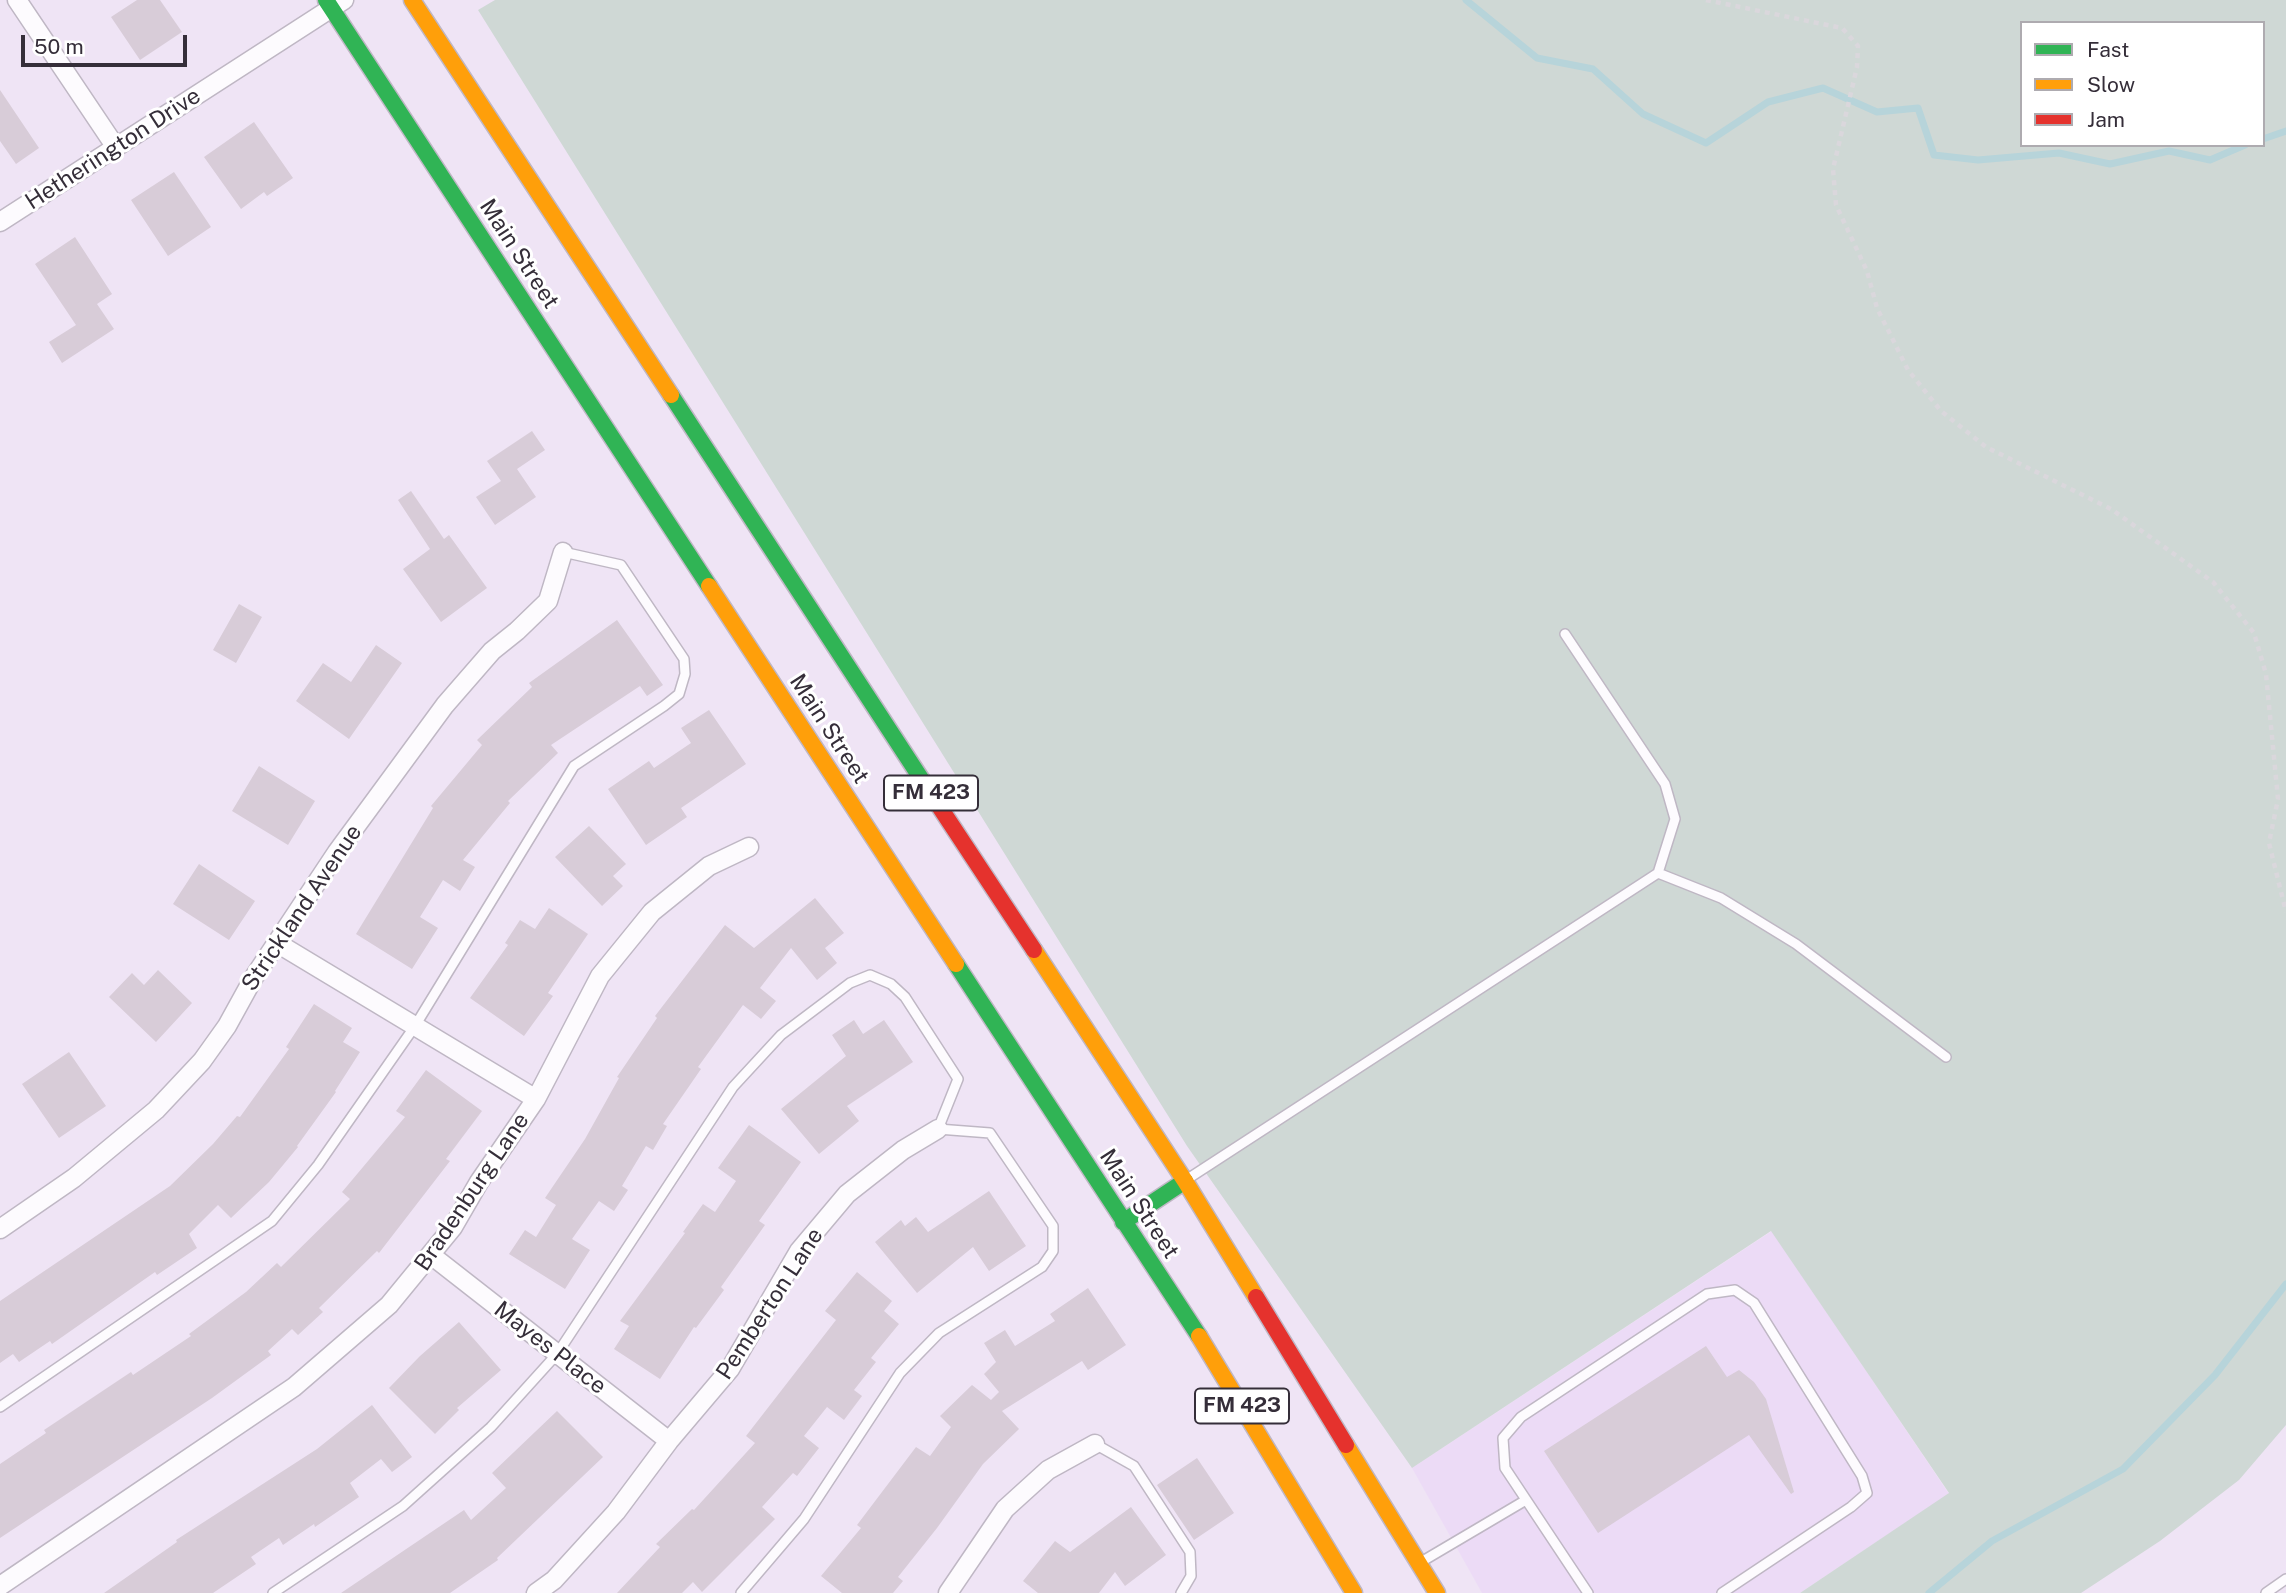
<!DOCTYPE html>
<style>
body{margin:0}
#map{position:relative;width:2286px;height:1593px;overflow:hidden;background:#efe4f5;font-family:"Public Sans",sans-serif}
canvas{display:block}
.legend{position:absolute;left:2020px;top:21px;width:245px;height:126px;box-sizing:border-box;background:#fff;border:2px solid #aeabb0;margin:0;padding:9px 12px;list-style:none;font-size:21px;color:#352e39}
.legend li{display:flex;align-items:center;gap:14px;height:35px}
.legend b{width:35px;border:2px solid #aeabb0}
.scale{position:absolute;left:21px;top:35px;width:166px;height:32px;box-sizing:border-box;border:4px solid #352e39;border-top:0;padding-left:9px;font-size:21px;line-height:24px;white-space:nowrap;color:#352e39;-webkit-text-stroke:5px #fff;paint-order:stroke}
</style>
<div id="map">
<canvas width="2286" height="1593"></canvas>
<ul class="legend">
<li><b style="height:9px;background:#30b455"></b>Fast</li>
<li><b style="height:9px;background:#ff9f0a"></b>Slow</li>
<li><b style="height:9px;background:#e5322d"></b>Jam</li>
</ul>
<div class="scale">50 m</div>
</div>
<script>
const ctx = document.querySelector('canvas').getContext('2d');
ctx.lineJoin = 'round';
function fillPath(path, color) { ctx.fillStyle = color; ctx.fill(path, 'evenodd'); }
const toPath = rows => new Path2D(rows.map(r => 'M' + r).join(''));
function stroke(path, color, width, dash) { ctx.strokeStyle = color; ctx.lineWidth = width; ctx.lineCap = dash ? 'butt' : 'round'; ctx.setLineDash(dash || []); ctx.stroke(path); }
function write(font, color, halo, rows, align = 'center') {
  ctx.font = font + ' "Public Sans",sans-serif'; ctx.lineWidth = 6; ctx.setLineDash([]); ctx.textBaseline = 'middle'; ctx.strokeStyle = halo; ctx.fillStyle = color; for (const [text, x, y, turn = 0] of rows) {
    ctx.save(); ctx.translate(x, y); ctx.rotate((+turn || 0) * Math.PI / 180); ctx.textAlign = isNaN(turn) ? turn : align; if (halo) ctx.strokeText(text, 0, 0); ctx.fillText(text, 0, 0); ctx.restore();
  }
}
fillPath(toPath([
 [1772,1231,1949,1494,1800,1593,1482,1593,1412,1468]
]), '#ecdbf6');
fillPath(toPath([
 [495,0,2286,0,2286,1425,2239,1480,2160,1541,2081,1593,1800,1593,1949,1493,1771,1231,1412,1468,1187,1146,478,10],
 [2022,23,2263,23,2263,145,2022,145]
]), '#cfd8d5');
stroke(toPath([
 [1466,0,1537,58,1593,69,1643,114,1706,143,1768,102,1823,88,1877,112,1918,108,1934,155,1978,160,2059,153,2110,164,2169,151,2210,160,2245,145],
 [2263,139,2286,131],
 [1929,1593,1992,1541,2123,1469,2215,1375,2286,1284]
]), '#b7d4da', 7);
fillPath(toPath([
 [137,0,160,0,182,32,140,60,111,17],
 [0,90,39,148,16,164,0,141],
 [254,122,293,178,267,196,264,192,241,209,204,157],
 [174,172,211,227,168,256,131,200],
 [75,237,112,294,97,304,114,329,62,363,49,342,76,325,35,264],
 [532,431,545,450,517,469,536,497,495,525,476,497,501,481,487,461],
 [411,491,444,539,449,535,487,588,441,622,403,569,430,549,398,500],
 [239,604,262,617,236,663,213,650],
 [617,620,663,685,647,696,640,686,551,745,558,753,508,801,510,803,463,860,475,867,460,891,443,880,420,917,438,928,412,969,356,934,433,808,431,806,482,745,477,740,532,687,529,683],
 [376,645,402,663,349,739,296,701,323,663,351,682],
 [709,710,746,764,681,808,687,817,646,845,608,789,649,761,654,768,691,743,681,728],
 [259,766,315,801,288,845,232,811],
 [589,826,626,864,613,876,623,886,602,906,555,857],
 [199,864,255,901,229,940,173,904],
 [815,898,844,933,825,948,837,963,817,980,791,948,760,988,776,1001,761,1019,743,1005,698,1067,701,1069,663,1124,667,1126,653,1150,646,1146,622,1186,628,1190,614,1211,599,1201,572,1239,590,1250,565,1289,509,1254,525,1230,536,1237,556,1205,545,1198,585,1139,619,1078,617,1077,657,1018,655,1016,725,925,754,948],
 [549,908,588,934,548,993,553,996,524,1036,470,998,508,945,505,943,520,920,535,929],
 [158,970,192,1003,156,1042,109,997,132,973,144,985],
 [314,1004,352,1028,343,1042,360,1052,335,1091,336,1092,297,1146,298,1147,269,1182,231,1218,218,1205,189,1234,197,1248,157,1275,155,1272,52,1344,50,1341,19,1362,13,1354,0,1363,0,1301,170,1186,213,1144,237,1116,240,1117,289,1049,286,1047],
 [854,1020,863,1034,884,1020,913,1062,847,1106,859,1121,819,1154,781,1109,846,1056,832,1035],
 [69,1052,106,1106,59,1138,22,1084],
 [426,1070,482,1111,446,1159,450,1161,379,1253,377,1251,319,1308,323,1312,298,1335,292,1329,268,1351,271,1355,212,1398,0,1538,0,1464,46,1433,44,1430,131,1372,133,1375,191,1336,189,1334,246,1292,277,1263,281,1267,350,1199,342,1192,405,1117,396,1111],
 [749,1125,801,1162,759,1221,765,1225,721,1287,724,1290,696,1328,694,1327,660,1379,614,1349,629,1326,620,1321,685,1233,683,1232,703,1204,715,1212,736,1181,718,1168],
 [989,1191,1026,1246,989,1271,973,1247,917,1293,875,1242,901,1220,905,1226,916,1217,928,1232],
 [857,1272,892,1301,884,1311,899,1324,871,1358,876,1362,854,1390,862,1396,844,1420,827,1407,804,1436,819,1448,797,1476,793,1473,762,1507,775,1519,702,1592,693,1582,682,1593,617,1593,660,1547,656,1544,692,1509,694,1510,755,1443,746,1436,836,1320,825,1311],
 [1088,1288,1126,1345,1088,1370,1082,1361,1002,1411,1019,1429,983,1464,937,1528,898,1577,903,1581,893,1593,842,1593,821,1576,861,1528,857,1525,916,1447,930,1456,951,1427,940,1416,972,1385,991,1400,999,1392,984,1374,996,1362,984,1343,1005,1330,1015,1346,1055,1321,1050,1314],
 [459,1322,501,1370,457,1408,459,1410,435,1434,389,1388,420,1356],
 [1706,1346,1727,1377,1739,1370,1754,1382,1766,1399,1794,1492,1791,1494,1749,1435,1598,1533,1544,1451],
 [372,1405,412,1457,392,1472,381,1459,350,1483,359,1497,315,1527,314,1524,283,1545,279,1538,251,1557,256,1564,213,1593,104,1593,177,1542,176,1540,317,1449],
 [557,1411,603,1457,497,1558,498,1560,450,1593,341,1593,464,1510,471,1520,506,1488,492,1473],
 [1197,1458,1234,1513,1194,1540,1157,1485],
 [1131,1507,1166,1555,1125,1586,1115,1572,1099,1593,1038,1593,1023,1581,1055,1541,1070,1552]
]), '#d8ccd8');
const lane = toPath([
 [1565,634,1665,784,1675,819,1658,873],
 [1186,1180,1658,873,1721,898,1796,944,1946,1057],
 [0,1407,272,1221,318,1165,415,1026,574,766,664,706,679,694,685,674,684,659,621,565,563,552],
 [1095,1444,1134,1466,1190,1552,1191,1576,1181,1593],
 [1421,1562,1526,1500],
 [273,1593,403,1506,491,1427,557,1354,733,1087,781,1035,850,983,870,975,891,984,905,997,958,1079,938,1129,990,1133,1053,1226,1053,1251,1042,1267,939,1333,900,1373,804,1519,741,1593],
 [1588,1593,1505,1468,1503,1438,1521,1417,1707,1294,1735,1290,1754,1303,1862,1476,1867,1493,1851,1507,1722,1593],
 [2266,1593,2286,1579]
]);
const street = toPath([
 [17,0,115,146],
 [0,222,344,0],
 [277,943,536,1099],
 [0,1229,74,1178,156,1110,202,1061,227,1026,254,977,337,852,445,705,492,651,517,631,548,601,563,552],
 [431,1255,669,1441],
 [0,1586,294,1387,389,1305,453,1227,479,1182,536,1099,600,976,652,912,709,866,749,847],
 [536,1593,554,1580,616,1512,669,1441,730,1369,799,1251,847,1194,903,1150,938,1129],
 [948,1593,1005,1509,1048,1470,1095,1444]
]);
const fast = toPath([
 [326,0,709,586],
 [671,395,937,803],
 [956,964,1199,1336],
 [1123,1222,1185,1181]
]);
const slow = toPath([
 [412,0,671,395],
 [709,586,956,964],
 [1034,950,1185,1181,1256,1297],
 [1199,1336,1354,1593],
 [1346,1445,1437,1593]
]);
const jam = toPath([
 [937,803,1034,950],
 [1256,1297,1346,1445]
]);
stroke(lane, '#bfb7c4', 12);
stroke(street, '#bfb7c4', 21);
stroke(fast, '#bfb7c4', 19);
stroke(slow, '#bfb7c4', 19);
stroke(jam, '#bfb7c4', 19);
stroke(toPath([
 [1706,0,1842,28,1858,46,1857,67,1833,169,1836,205,1867,271,1877,308,1908,370,1941,411,1986,447,2111,509,2213,582,2254,633,2266,674,2278,799,2269,843,2286,912]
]), '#dad7dc', 4.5, [5, 5]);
stroke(lane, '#fdfbfe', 9);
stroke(street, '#fdfbfe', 18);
stroke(fast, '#30b455', 16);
stroke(slow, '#ff9f0a', 16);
stroke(jam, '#e5322d', 16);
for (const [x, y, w] of [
 [931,793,94],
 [1242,1406,94]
]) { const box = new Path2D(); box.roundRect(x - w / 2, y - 17.5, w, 35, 5); ctx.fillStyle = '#fff'; ctx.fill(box); stroke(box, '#352e39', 2); }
write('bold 21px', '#352e39', null, [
 ["FM 423",931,793],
 ["FM 423",1242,1406]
]);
write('23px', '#352e39', '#fff', [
 ["Hetherington Drive",113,149,-33],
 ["Main Street",519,254,57],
 ["Main Street",829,729,57],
 ["Strickland Avenue",302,908,-56],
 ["Bradenburg Lane",472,1192,-56],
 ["Main Street",1139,1204,57],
 ["Pemberton Lane",770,1304,-57],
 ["Mayes Place",550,1348,38]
]);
</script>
